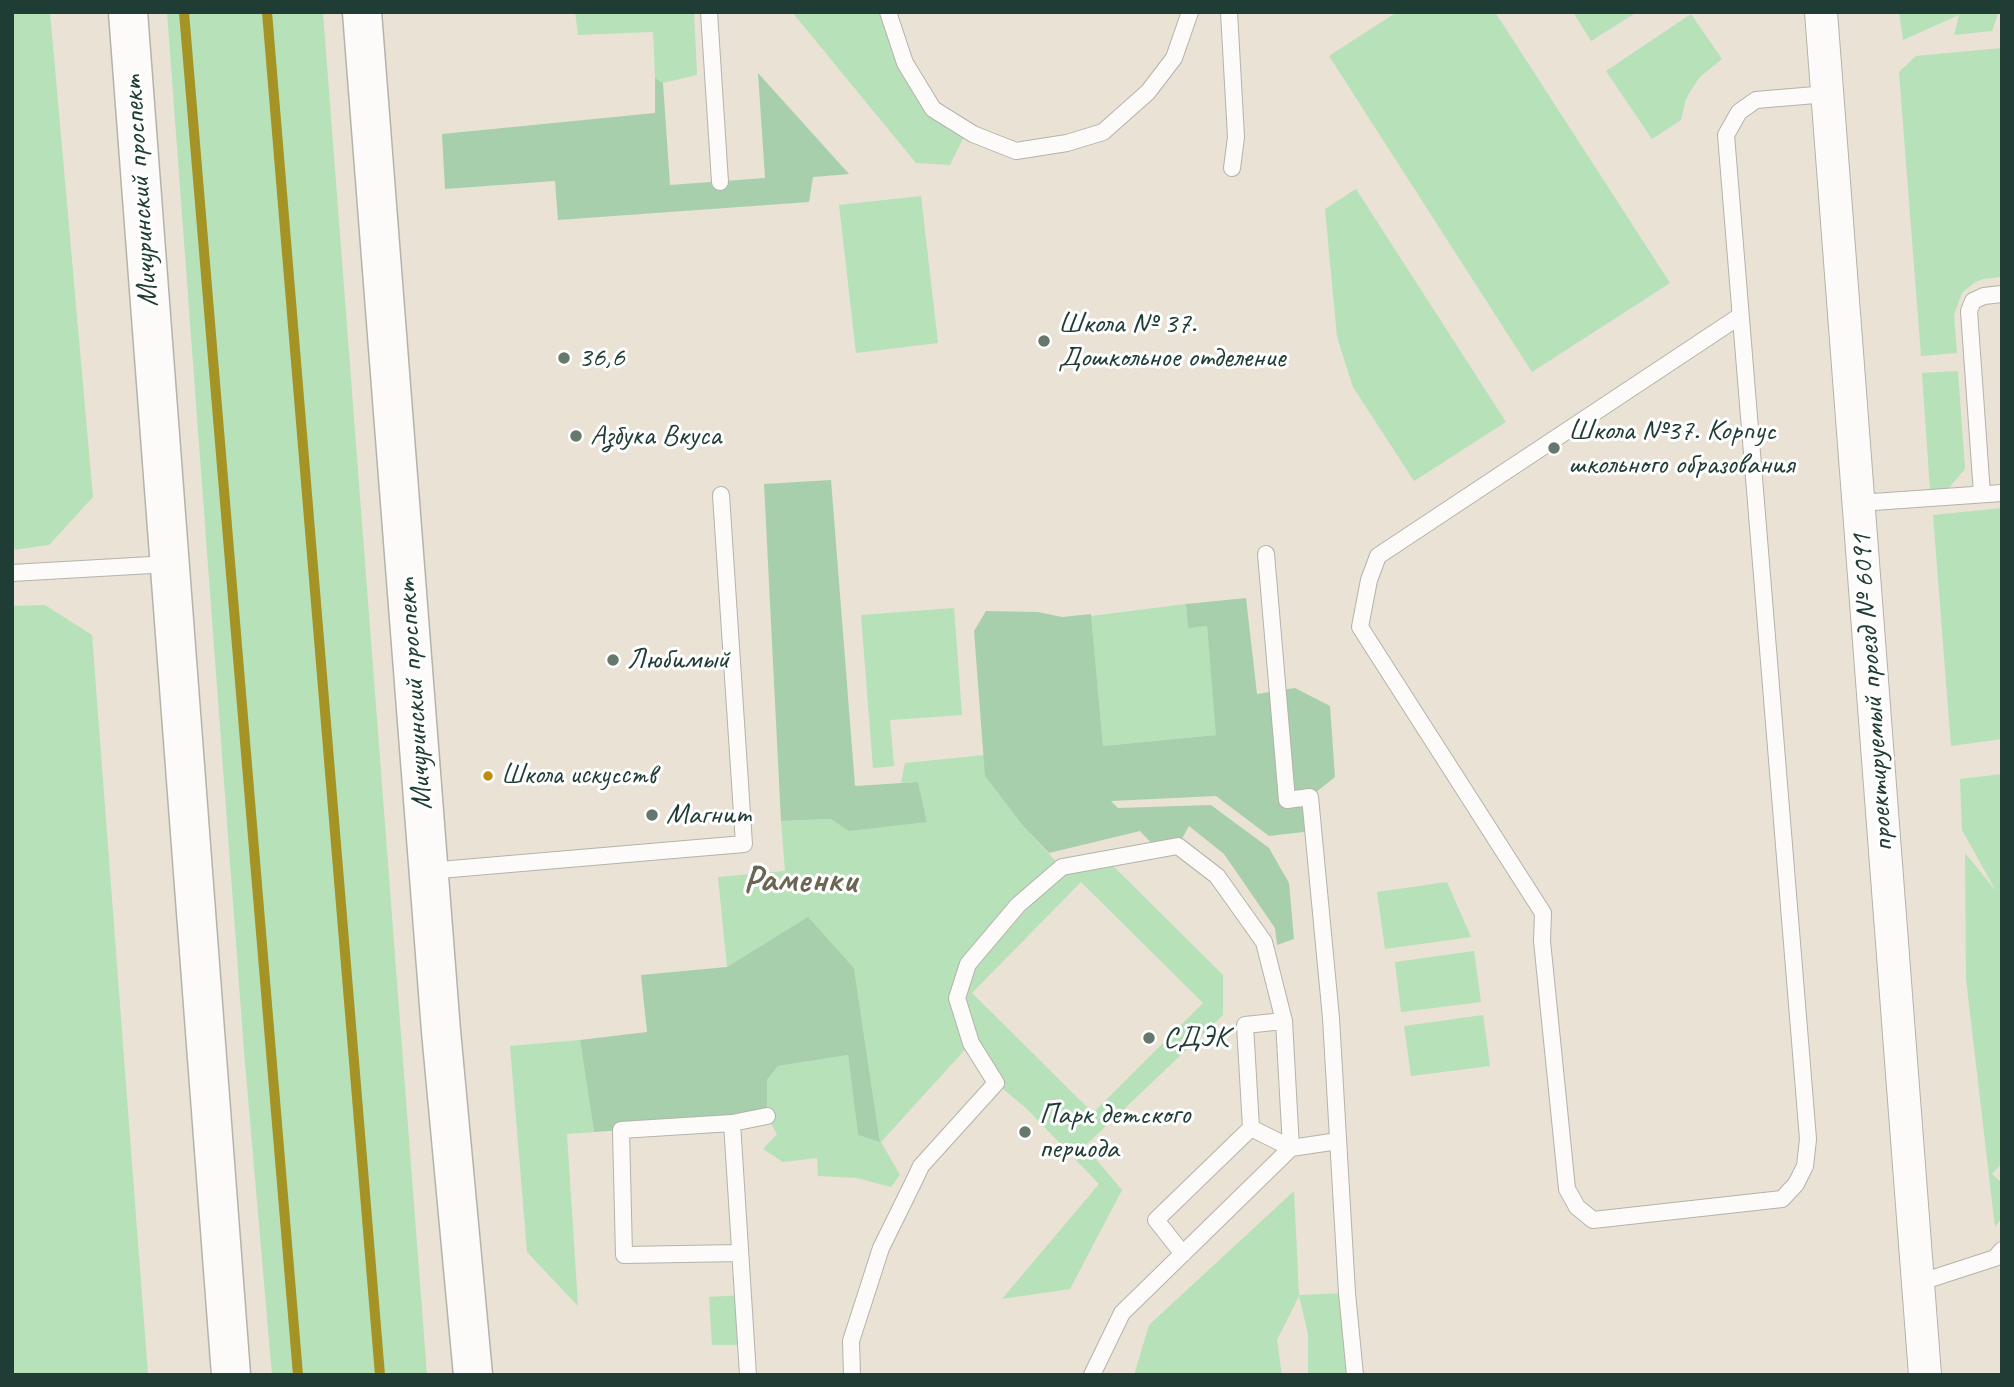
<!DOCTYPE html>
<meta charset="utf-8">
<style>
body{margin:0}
#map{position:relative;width:2014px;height:1387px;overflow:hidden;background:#e9e2d5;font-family:Caveat,sans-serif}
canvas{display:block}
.frame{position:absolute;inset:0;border:14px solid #1f3d34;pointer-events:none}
</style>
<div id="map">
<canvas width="2014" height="1387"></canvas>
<div class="frame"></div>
</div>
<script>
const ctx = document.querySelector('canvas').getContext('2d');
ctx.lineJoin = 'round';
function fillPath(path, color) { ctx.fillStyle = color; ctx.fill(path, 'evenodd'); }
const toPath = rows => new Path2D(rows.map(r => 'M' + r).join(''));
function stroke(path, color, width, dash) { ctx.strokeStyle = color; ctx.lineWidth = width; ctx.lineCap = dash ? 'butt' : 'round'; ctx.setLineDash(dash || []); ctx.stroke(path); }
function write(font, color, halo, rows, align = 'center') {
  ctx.font = font + ' Caveat,sans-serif'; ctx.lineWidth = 6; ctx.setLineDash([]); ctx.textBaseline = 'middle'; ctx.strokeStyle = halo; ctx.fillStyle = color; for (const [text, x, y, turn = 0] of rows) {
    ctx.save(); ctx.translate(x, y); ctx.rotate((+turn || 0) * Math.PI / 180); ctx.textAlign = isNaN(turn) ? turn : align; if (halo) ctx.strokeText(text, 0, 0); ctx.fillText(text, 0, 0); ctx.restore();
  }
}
fillPath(toPath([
 [12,12,50,12,93,497,49,545,12,550],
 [167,12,323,12,427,1375,272,1375,244,1051],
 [575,12,694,12,697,75,663,83,655,78,653,32,576,35,578,34],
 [792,12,888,12,933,109,967,130,950,165,916,163],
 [1397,12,1495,12,1670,283,1532,372,1329,56],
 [1573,12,1637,12,1591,41],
 [1899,12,2002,12,2002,14,1998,14,1992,31,1954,35,1959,15,1903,40],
 [1691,14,1722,59,1700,77,1693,87,1686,99,1681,120,1652,139,1606,71],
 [2002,48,2002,277,1983,279,1974,283,1962,293,1954,315,1957,353,1921,356,1899,72,1916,56],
 [1356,189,1506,422,1414,481,1353,387,1337,337,1325,209],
 [921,196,938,343,856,353,839,205],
 [1958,371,1965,469,1948,489,1930,490,1922,373],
 [2002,508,2002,739,1951,746,1933,515],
 [1186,604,1188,627,1207,626,1217,735,1103,746,1091,616],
 [45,605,92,635,148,1375,12,1375,12,606],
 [954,608,962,715,890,720,894,766,873,768,861,615],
 [985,755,985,776,1023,826,1061,867,1106,859,1223,975,1223,1015,1085,1146,1122,1190,1070,1289,1002,1299,1099,1184,1027,1109,996,1083,971,1043,881,1142,900,1175,891,1187,857,1178,818,1176,817,1158,783,1162,763,1149,777,1134,767,1116,767,1080,778,1066,848,1055,858,1135,880,1141,854,968,808,918,727,967,718,877,785,871,781,821,831,819,927,822,918,782,901,783,905,763],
 [1081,882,1203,1003,1093,1113,972,993],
 [2002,774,2002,1163,1992,1174,2002,1183,2002,1218,1995,1227,1966,979,1965,853,1996,891,1962,830,1960,779],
 [1447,882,1471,937,1385,949,1377,892],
 [1474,951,1481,1002,1401,1012,1395,962],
 [1483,1015,1490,1066,1411,1076,1404,1026],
 [580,1040,594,1132,567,1134,578,1306,527,1252,510,1046],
 [1294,1191,1299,1295,1347,1293,1355,1375,1308,1375,1308,1334,1299,1296,1277,1340,1282,1375,1134,1375,1149,1325],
 [743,1295,746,1345,712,1345,709,1297]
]), '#b6e1b9');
fillPath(toPath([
 [758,73,849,174,813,177,809,202,558,220,555,181,445,189,442,134,655,113,655,78,663,83,670,185,765,178],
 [831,480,855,786,918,782,927,822,849,831,831,819,781,821,764,484],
 [1246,598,1257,694,1295,688,1330,706,1335,777,1310,797,1312,831,1269,836,1216,796,1111,801,1118,808,1211,805,1269,848,1289,883,1294,939,1277,945,1275,928,1224,854,1189,826,1178,846,1158,850,1140,831,1049,853,1023,826,985,776,974,631,986,611,1038,612,1062,617,1091,614,1103,746,1216,735,1207,626,1188,628,1186,604],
 [808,917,854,968,880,1142,858,1135,848,1055,778,1066,767,1080,767,1116,732,1123,594,1132,580,1040,647,1032,641,975,727,967]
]), '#a8cfab');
const service = toPath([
 [709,12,720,182],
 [888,12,905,63,933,109,973,134,1016,151,1067,143,1103,132,1148,92,1174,58,1190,12],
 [1229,12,1236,137,1232,168],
 [1740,316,1378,556,1369,580,1360,627,1543,913,1542,941,1567,1189,1577,1207,1593,1220,1782,1199,1796,1184,1805,1166,1808,1139,1726,135,1739,112,1756,100,1827,94],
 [1982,494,1969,311,1973,301,1984,296,2002,294],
 [1859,503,2002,493],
 [1266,554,1287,800,1310,797,1331,1018,1347,1293,1355,1375],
 [12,573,169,564],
 [428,871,744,844,721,495],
 [732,1123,621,1130,624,1255,740,1253],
 [1183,1254,1156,1220,1251,1128,1245,1025,1284,1021],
 [1918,1283,1995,1258,2002,1250],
 [748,1375,732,1123,767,1116],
 [852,1375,851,1341,881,1248,914,1181,921,1166,996,1083,971,1043,957,998,968,964,1018,905,1062,867,1178,846,1217,876,1264,942,1284,1021,1291,1148,1251,1128],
 [1092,1375,1122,1313,1291,1148,1338,1141]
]);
const minor = toPath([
 [1821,12,1925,1375]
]);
const primary = toPath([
 [128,12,231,1375],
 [362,12,441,1031,473,1375]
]);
stroke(service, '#b4b3aa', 18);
stroke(minor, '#b4b3aa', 34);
stroke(primary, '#b4b3aa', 41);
stroke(service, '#fcfbf9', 16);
stroke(minor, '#fcfbf9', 32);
stroke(primary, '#fcfbf9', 38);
stroke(toPath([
 [184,12,298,1375],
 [267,12,380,1375]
]), '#a59326', 10);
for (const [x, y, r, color] of [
 [1044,341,7,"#66776c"],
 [564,358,7,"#66776c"],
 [576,436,7,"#66776c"],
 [1554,448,7,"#66776c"],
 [613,660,7,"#66776c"],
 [488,776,6,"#c18c0d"],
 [652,815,7,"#66776c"],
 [1149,1038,7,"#66776c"],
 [1025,1132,7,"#66776c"]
]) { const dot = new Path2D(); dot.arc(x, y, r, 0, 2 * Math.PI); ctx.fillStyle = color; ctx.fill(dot); stroke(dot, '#fff', 2.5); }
write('28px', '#1f3d34', '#fff', [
 ["Школа искусств",501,776]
], 'left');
write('30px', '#1f3d34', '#fff', [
 ["Мичуринский проспект",141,191,-94],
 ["проектируемый проезд № 6091",1873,693,-94],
 ["Мичуринский проспект",415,694,-94]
]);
write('30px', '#1f3d34', '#fff', [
 ["Школа № 37.",1058,324],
 ["Дошкольное отделение",1058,358],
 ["36,6",578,358],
 ["Школа №37. Корпус",1568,431],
 ["школьного образования",1568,465],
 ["Азбука Вкуса",590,436],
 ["Любимый",627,660],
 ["Магнит",666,815],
 ["СДЭК",1163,1038],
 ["Парк детского",1039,1115],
 ["периода",1039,1149]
], 'left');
write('bold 37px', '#6b6654', '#fff', [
 ["Раменки",800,881]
]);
</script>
